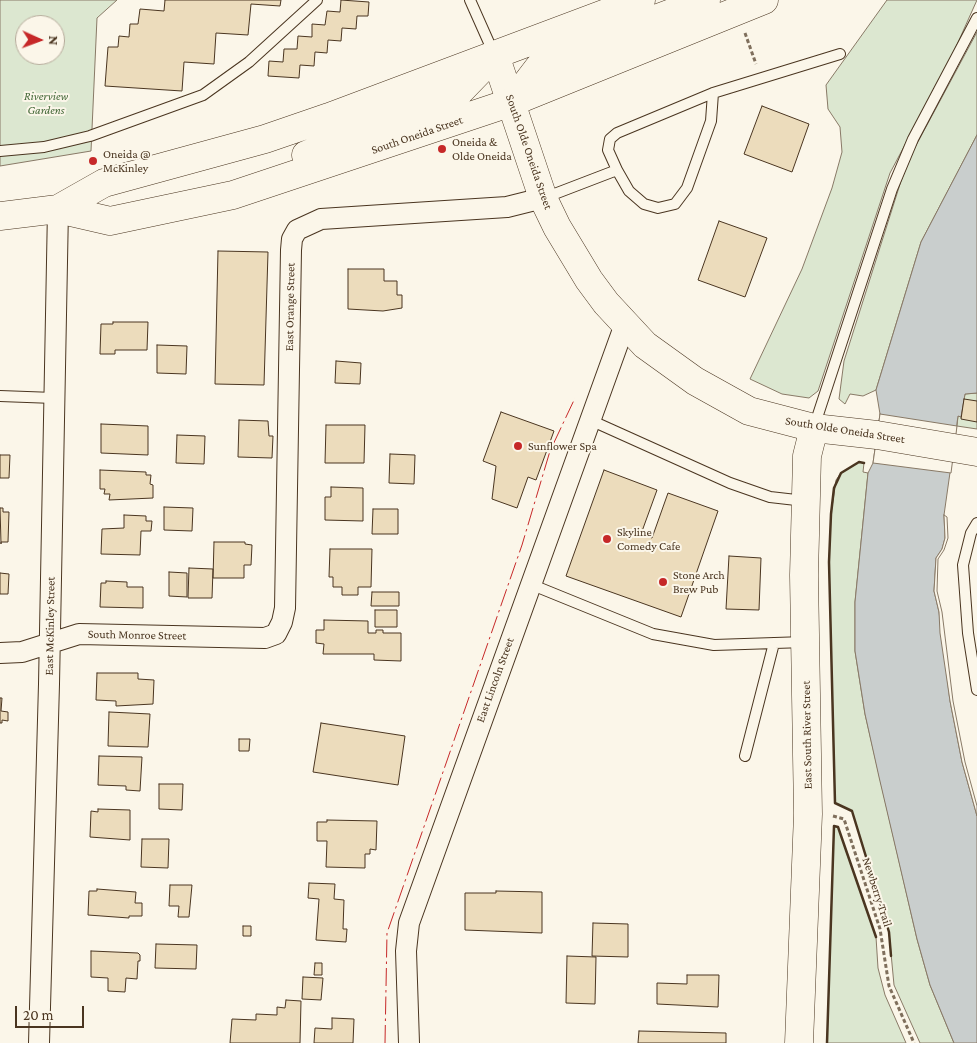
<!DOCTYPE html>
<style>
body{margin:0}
#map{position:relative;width:977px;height:1043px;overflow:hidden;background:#fbf6e9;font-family:"Crimson Pro",serif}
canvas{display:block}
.north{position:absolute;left:15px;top:15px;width:50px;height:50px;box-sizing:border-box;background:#fbf6e9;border:1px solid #b4a999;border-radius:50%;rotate:92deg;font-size:14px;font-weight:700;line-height:20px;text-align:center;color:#4a3520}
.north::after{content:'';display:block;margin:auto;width:18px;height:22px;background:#c62828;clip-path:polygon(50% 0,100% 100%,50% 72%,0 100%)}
.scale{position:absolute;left:15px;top:1006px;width:69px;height:22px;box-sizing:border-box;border:2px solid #4a3520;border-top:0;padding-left:6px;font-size:15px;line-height:18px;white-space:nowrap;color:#4a3520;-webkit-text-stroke:4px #fbf6e9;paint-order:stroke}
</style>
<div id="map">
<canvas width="977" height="1043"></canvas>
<div class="north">N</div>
<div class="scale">20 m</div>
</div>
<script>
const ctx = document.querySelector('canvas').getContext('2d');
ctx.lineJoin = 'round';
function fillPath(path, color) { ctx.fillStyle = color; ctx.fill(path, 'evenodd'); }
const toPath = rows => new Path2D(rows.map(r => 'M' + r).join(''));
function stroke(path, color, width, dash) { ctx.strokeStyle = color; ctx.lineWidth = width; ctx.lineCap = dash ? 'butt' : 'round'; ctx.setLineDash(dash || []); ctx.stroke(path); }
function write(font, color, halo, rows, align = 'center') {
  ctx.font = font + ' "Crimson Pro",serif'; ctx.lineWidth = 4; ctx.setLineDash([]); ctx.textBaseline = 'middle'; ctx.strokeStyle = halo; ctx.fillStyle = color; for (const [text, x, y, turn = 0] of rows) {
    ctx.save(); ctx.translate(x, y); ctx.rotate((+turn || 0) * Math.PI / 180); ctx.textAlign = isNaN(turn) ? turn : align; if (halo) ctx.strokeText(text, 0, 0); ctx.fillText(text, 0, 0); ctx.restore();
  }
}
const green = toPath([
 [0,0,117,0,97,18,91,151,0,166,0,0],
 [25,25,55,25,55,55,25,55,25,25],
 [887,0,977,0,951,58,890,173,818,391,809,398,782,394,750,379,802,269,832,188,842,152,840,127,828,109,826,85,887,0],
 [977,32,977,135,921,242,876,390,863,396,850,394,845,404,839,399,844,361,901,181,913,151,977,32],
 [977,393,977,429,957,426,958,416,961,417,965,394,977,393],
 [859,462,864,463,863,472,868,473,855,602,855,651,865,714,917,939,930,985,954,1043,920,1043,894,985,889,932,852,811,835,803,829,562,831,514,836,480,841,473,859,462],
 [834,826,838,827,876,937,878,968,885,995,906,1043,827,1043,834,826]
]);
fillPath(green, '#dce7d0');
stroke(green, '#887966', 1);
const water = toPath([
 [977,135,977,393,965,394,961,417,958,416,944,515,945,538,942,549,936,558,934,591,939,612,950,701,962,762,977,816,977,1043,954,1043,930,985,917,939,879,777,865,714,855,651,855,602,868,473,873,463,880,414,876,390,921,242,977,135]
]);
fillPath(water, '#c9cecd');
stroke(water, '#887966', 1);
const pier = toPath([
 [880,414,957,426,951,473,873,463,880,414],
 [944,515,947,517,948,538,944,550,938,559,937,591,942,612,953,701,965,762,977,806,977,816,962,762,950,701,940,633,939,612,934,591,936,558,942,549,945,538,944,515]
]);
fillPath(pier, '#fbf6e9');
stroke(pier, '#887966', 1);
const building = toPath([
 [165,0,281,0,280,6,251,4,248,35,216,33,214,64,184,62,182,91,105,86,108,47,118,47,119,36,129,37,130,24,138,24,140,9,164,11,165,0],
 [341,0,369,2,368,16,357,16,356,29,342,28,341,41,328,40,327,53,315,52,314,66,300,65,299,78,268,76,269,61,283,62,284,49,297,49,298,36,312,37,312,24,325,25,327,11,340,12,341,0],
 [762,106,809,124,792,172,744,154,762,106],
 [719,221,767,238,745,297,698,280,719,221],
 [218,251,268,252,264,385,215,384,218,251],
 [348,269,384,269,384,281,397,281,397,295,402,295,402,308,383,311,348,309,348,269],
 [113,322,148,322,147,350,115,350,115,354,100,354,101,324,113,324,113,322],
 [157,345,187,346,186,374,157,373,157,345],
 [336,361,361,363,360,384,335,383,336,361],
 [964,399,977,401,977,422,961,419,964,399],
 [501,412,554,431,536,480,528,477,517,508,492,499,496,466,483,461,501,412],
 [239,420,268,421,269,436,273,436,272,458,238,457,239,420],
 [101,424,148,426,148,455,101,453,101,424],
 [326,425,365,425,364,463,325,463,326,425],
 [177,435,205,436,204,464,176,463,177,435],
 [390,454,415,455,414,484,389,483,390,454],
 [0,455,10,455,9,478,0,478,0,455],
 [100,470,146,472,146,475,151,475,150,484,153,485,153,498,109,500,110,494,104,494,105,489,100,489,100,470],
 [604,470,657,490,641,534,652,538,668,493,718,511,681,617,566,576,604,470],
 [331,487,363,488,363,521,325,520,325,497,331,497,331,487],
 [164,507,193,508,192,531,164,530,164,507],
 [0,508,3,508,3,512,9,512,8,542,1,542,1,544,0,508],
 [373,509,398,509,398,534,372,534,373,509],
 [124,515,146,516,146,521,152,521,151,531,141,531,140,555,101,554,102,529,124,528,124,515],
 [214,542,245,542,245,544,252,545,251,565,244,565,244,578,213,578,214,542],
 [330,549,372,549,371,587,358,587,358,595,342,595,342,587,333,587,333,577,329,577,330,549],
 [729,556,761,558,759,610,726,609,729,556],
 [189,568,213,569,212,598,188,598,189,568],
 [169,572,187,573,187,597,169,596,169,572],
 [0,573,9,574,8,594,0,594,0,573],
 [106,581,127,582,127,587,143,587,143,608,100,607,101,583,106,583,106,581],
 [372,592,399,592,399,606,371,606,372,592],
 [375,610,397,610,397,627,375,627,375,610],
 [324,620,368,621,368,633,376,633,376,630,383,630,383,633,401,633,401,661,374,660,374,654,323,654,324,644,316,643,316,630,324,630,324,620],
 [97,673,138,673,138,679,154,680,153,704,116,706,116,701,96,700,97,673],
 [0,698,2,698,1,711,8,712,8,721,2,720,2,723,0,723,0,698],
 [109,712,150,714,148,747,108,746,109,712],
 [321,723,405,736,398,785,313,772,321,723],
 [239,739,250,739,249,751,239,751,239,739],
 [99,756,142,757,140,791,126,790,126,786,98,785,99,756],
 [159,784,183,784,182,810,159,809,159,784],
 [98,809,130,810,130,840,90,837,91,811,98,812,98,809],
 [327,820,377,821,376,850,370,849,370,854,365,854,365,868,326,867,327,841,317,841,317,822,327,822,327,820],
 [142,839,169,839,168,868,141,867,142,839],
 [309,883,335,884,334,899,344,900,343,929,347,929,346,942,316,940,319,899,308,898,309,883],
 [170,885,192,885,189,917,178,917,179,906,169,906,170,885],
 [97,889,136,892,135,903,142,903,142,916,129,916,129,918,88,915,89,891,97,891,97,889],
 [496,891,542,892,542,933,465,930,465,893,496,893,496,891],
 [593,923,628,924,628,957,592,956,593,923],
 [243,926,251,926,251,936,243,936,243,926],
 [156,944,197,945,196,969,155,968,156,944],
 [91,951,138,953,140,955,140,961,138,961,137,979,126,978,125,992,108,991,108,978,91,977,91,951],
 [567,956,596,957,595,1004,566,1003,567,956],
 [315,963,322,963,322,975,314,975,315,963],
 [687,975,719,975,718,1007,657,1004,657,983,687,984,687,975],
 [303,977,323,978,321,1000,302,999,303,977],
 [286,1000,301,1001,300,1043,230,1043,232,1019,256,1020,256,1014,277,1015,277,1007,285,1008,286,1000],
 [332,1018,354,1019,353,1043,314,1043,315,1028,332,1029,332,1018],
 [639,1031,726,1033,726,1043,638,1043,639,1031]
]);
fillPath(building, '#ecdcbc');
stroke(building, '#4a3520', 1);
const lane = toPath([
 [470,0,494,54],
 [0,151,44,147,90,136,203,95,249,62,317,0],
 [617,170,629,191,644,204,658,208,675,204,687,188,711,121,713,93],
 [544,198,617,170,608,150,610,139,617,133,713,93,840,54],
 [0,396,54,398],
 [590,420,730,483,770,497,805,501],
 [814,427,892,189,913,139,977,18],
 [977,523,971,533,963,565,968,633,977,690],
 [530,584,653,634,714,645,805,642],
 [745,756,774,643]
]);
const street = toPath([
 [0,653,22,652,79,634,265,638,276,634,282,622,285,608,291,250,292,239,297,230,321,219,507,207,543,198],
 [39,1043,49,684,58,209],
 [409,1043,406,951,409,923,625,324]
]);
const secondary = toPath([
 [495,55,543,198,557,227,589,280,606,303,645,345,695,381,749,411,814,428,877,435,977,452],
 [799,1043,808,814,804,575,807,456,814,428]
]);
const primary = toPath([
 [513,101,539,67,597,41,706,0],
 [306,155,459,92,490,60],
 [58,209,104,183,265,139,329,117,641,0],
 [0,216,58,209,110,221,233,195,512,102,764,0]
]);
stroke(lane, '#4a3520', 12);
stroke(street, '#4a3520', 22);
stroke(secondary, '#4a3520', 29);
stroke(primary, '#4a3520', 29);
stroke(toPath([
 [745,33,756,64],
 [833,816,844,819,880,929,889,986,914,1043]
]), '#7f6f5c', 3, [4, 2.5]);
stroke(lane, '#fbf6e9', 10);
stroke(street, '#fbf6e9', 20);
stroke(secondary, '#fbf6e9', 28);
stroke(primary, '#fbf6e9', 28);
stroke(toPath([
 [864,463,859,462,841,473,834,488,831,514,829,562,835,803,852,811,889,932,891,956],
 [827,1043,834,826,838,827,876,937]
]), '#4a3520', 2.5);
stroke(toPath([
 [385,1043,387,933,522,545,550,451,575,398]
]), '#c62828', 1, [18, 4, 2.5, 4]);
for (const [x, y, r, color] of [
 [442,149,5,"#c62828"],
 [93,161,5,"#c62828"],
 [518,446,5,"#c62828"],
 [607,539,5,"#c62828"],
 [663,582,5,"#c62828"]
]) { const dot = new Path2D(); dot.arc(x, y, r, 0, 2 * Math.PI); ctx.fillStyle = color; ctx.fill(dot); stroke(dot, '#fbf6e9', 2); }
write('italic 12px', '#436837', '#fbf6e9', [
 ["Riverview",46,96],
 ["Gardens",46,110]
]);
write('12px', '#4a3520', '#fbf6e9', [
 ["South Oneida Street",417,135,-19],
 ["South Olde Oneida Street",529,152,71],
 ["East Orange Street",290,307,-89],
 ["South Olde Oneida Street",845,430,9],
 ["East McKinley Street",50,626,-89],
 ["South Monroe Street",137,635,1],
 ["East Lincoln Street",495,680,-70],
 ["East South River Street",807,735,-91],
 ["Newberry Trail",877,892,72]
]);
write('12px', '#4a3520', '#fbf6e9', [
 ["Oneida &",452,142],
 ["Olde Oneida",452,156],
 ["Oneida @",103,154],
 ["McKinley",103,168],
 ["Sunflower Spa",528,446],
 ["Skyline",617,532],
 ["Comedy Cafe",617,546],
 ["Stone Arch",673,575],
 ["Brew Pub",673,589]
], 'left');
</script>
